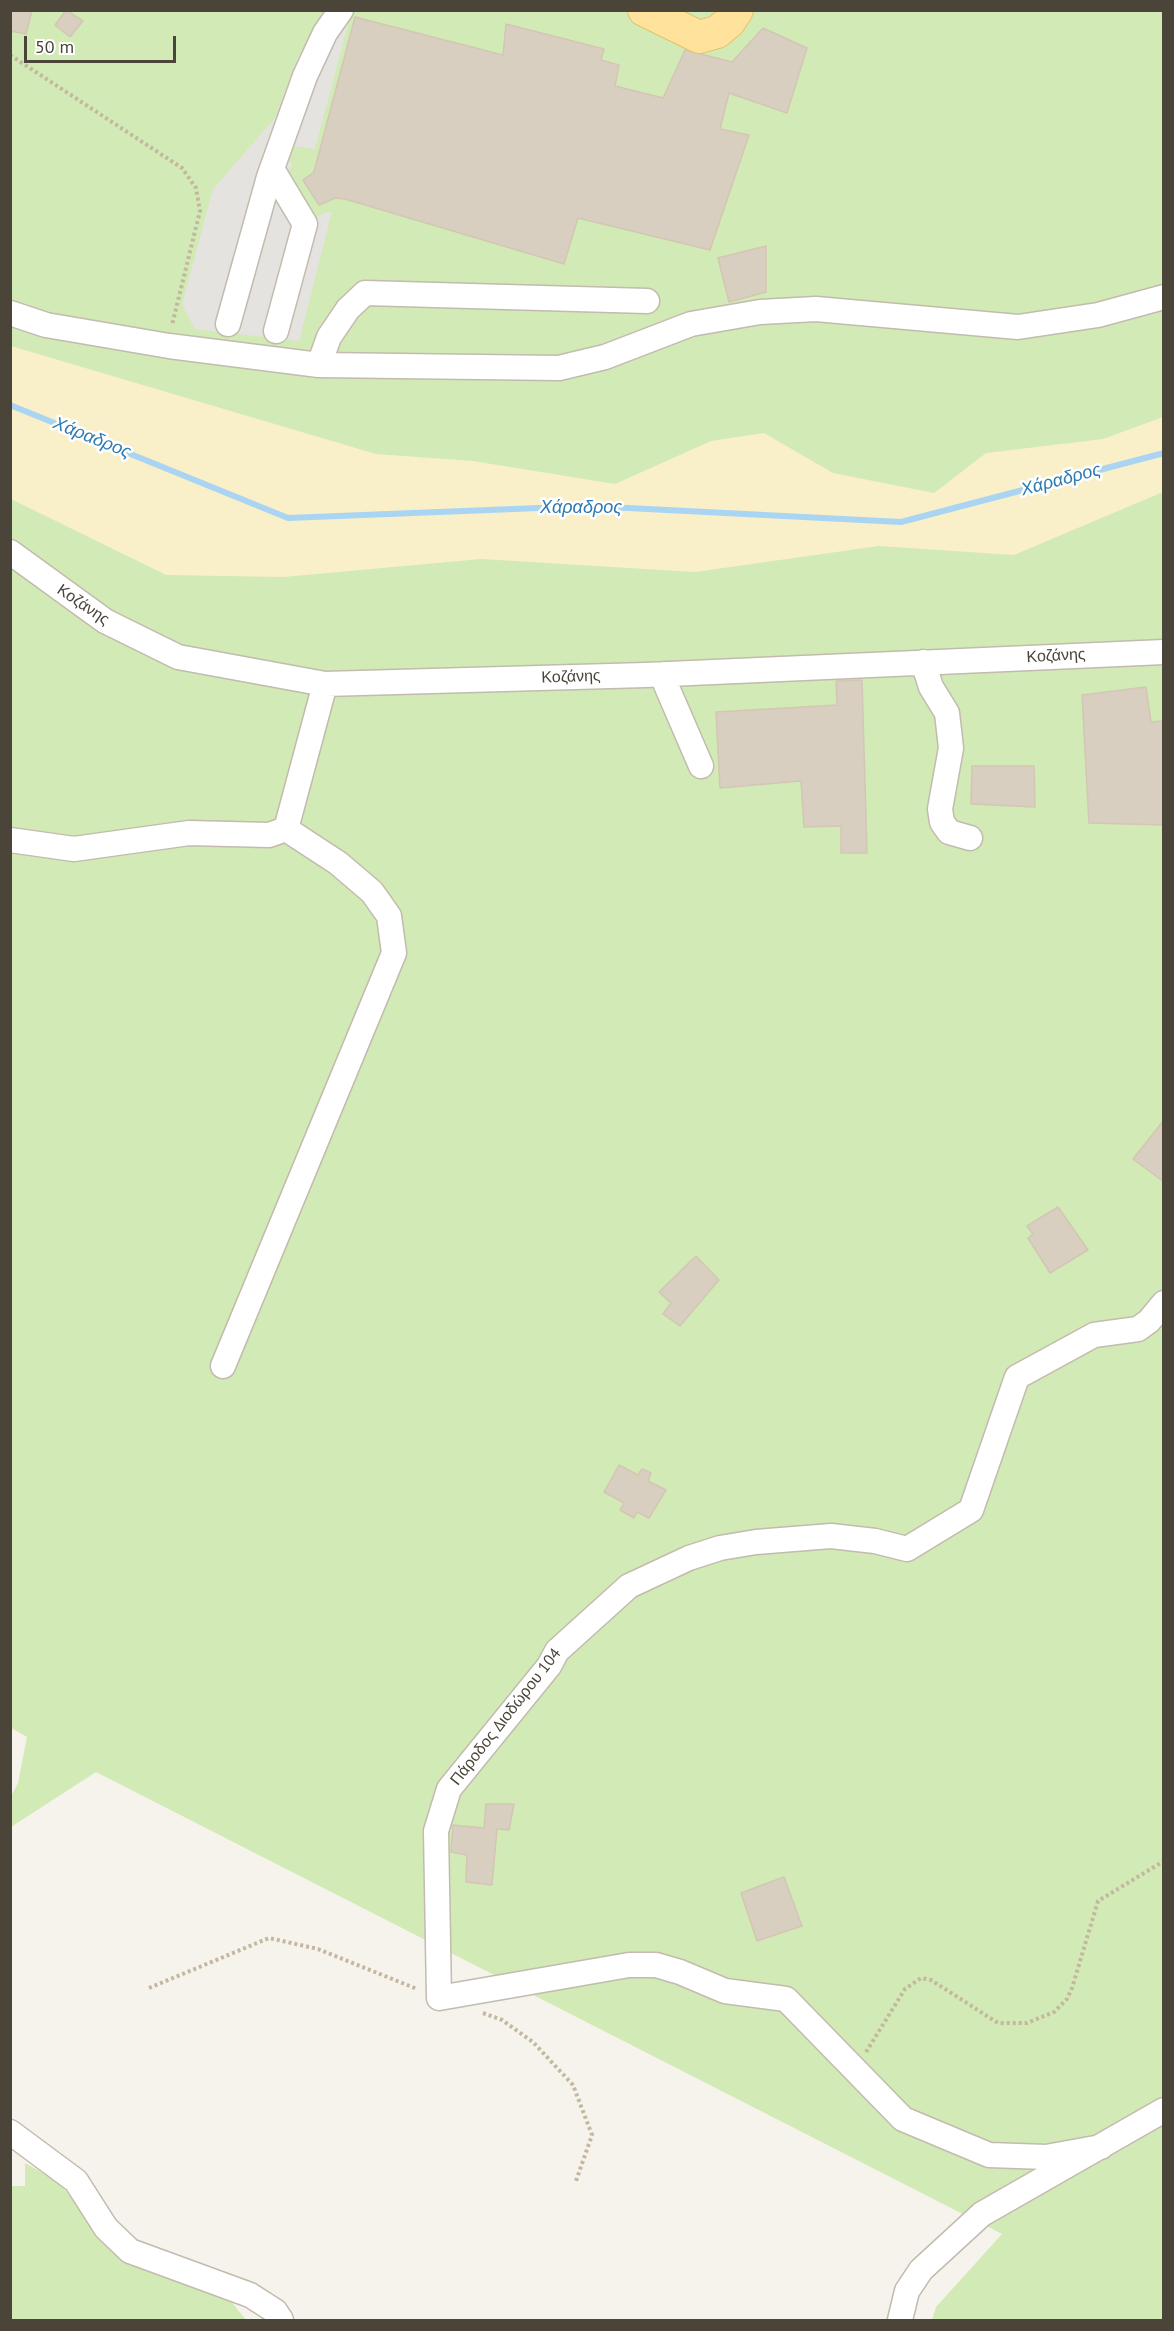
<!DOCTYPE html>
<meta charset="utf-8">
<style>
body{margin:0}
#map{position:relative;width:1174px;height:2331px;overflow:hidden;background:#f6f3ec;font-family:"PT Sans",sans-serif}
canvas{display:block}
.frame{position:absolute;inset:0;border:12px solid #4b4439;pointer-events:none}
.scale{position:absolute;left:24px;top:36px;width:152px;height:27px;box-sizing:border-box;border:3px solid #4b4439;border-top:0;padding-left:8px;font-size:18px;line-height:21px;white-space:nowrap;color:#4b4439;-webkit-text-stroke:4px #fff;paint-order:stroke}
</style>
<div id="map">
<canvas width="1174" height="2331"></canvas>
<div class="frame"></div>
<div class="scale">50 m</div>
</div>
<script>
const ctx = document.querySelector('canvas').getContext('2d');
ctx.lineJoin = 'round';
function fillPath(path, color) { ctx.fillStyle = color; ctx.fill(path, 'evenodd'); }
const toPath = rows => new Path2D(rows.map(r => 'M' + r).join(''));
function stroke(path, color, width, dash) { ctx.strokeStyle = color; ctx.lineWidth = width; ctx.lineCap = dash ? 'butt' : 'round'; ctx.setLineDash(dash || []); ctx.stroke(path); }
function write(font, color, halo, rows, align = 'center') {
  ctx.font = font + ' "PT Sans",sans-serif'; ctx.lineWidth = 5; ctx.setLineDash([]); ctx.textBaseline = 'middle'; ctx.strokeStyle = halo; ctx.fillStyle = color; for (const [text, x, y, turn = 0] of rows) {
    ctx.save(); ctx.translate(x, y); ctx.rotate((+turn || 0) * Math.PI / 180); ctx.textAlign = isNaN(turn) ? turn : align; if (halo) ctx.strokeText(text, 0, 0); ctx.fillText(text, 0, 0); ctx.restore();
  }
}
fillPath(toPath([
 [11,11,1163,11,1163,2320,932,2320,936,2307,1002,2234,96,1772,11,1827,11,1796,18,1783,27,1737,11,1728],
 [25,2163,59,2182,94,2228,226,2295,246,2320,11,2320,10,2186,25,2186]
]), '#d2eab5');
fillPath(toPath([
 [11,346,376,454,473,461,615,484,711,441,764,433,833,473,934,493,986,453,1103,439,1163,417,1163,492,1014,555,879,546,695,572,481,559,284,577,166,575,11,499]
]), '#f9efc9');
fillPath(toPath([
 [327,11,350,17,315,149,291,146,287,158,293,166,283,173,310,221,324,213,332,212,299,341,195,329,182,305,213,189,275,118,297,58]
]), '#e5e3e0');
stroke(toPath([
 [10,405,288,518,589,506,901,522,1164,453]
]), '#a9d4f2', 6);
const building = toPath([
 [10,10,32,10,26,34,10,31,10,10],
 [66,10,83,21,70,37,55,25,66,10],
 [355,17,503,55,506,24,604,49,601,60,619,65,615,86,663,98,685,50,732,62,763,28,807,48,787,113,729,93,720,129,749,135,710,250,578,218,564,264,345,199,335,198,319,205,303,180,314,172,355,17],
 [766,246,766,292,729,302,718,258,766,246],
 [862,680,867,853,841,853,841,826,804,827,801,781,720,788,716,712,837,705,836,681,862,680],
 [1146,687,1151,722,1164,721,1164,825,1089,823,1082,695,1146,687],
 [972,766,1034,766,1035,807,971,804,972,766],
 [1164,1120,1164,1182,1133,1159,1164,1120],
 [1058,1207,1088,1250,1050,1273,1028,1238,1033,1234,1027,1226,1058,1207],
 [696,1256,719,1280,680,1326,663,1314,671,1303,659,1292,696,1256],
 [619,1465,638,1475,642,1469,651,1473,648,1481,666,1490,649,1518,637,1512,634,1518,620,1510,624,1503,604,1492,619,1465],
 [486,1804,514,1804,509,1830,497,1829,492,1885,466,1882,467,1855,451,1852,453,1825,484,1828,486,1804],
 [784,1877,802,1926,757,1941,741,1893,784,1877]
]);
fillPath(building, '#d8cfc1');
stroke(building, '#d3c7b4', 1.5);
const minor = toPath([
 [272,169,305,224,276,331],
 [10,313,46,325,169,346,319,365,559,368,605,357,691,324,760,312,816,309,1018,327,1098,315,1164,297],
 [228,324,269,177,305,76,325,33,341,10],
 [319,365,329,337,348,309,365,293,647,301],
 [10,552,105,621,178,657,325,684,646,675,1164,652],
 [923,662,931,687,947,713,951,748,940,809,942,822,949,832,970,838],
 [664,674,666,685,701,766],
 [10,840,74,849,189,833,269,835,286,829,325,684],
 [223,1366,394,953,389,916,372,892,338,863,286,829],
 [10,2132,76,2181,106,2228,130,2251,250,2295,275,2311,281,2320],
 [1101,2147,1046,2157,989,2155,903,2119,786,1999,725,1991,680,1972,656,1965,629,1965,439,1998,436,1831,449,1789,549,1666,557,1651,629,1586,689,1558,720,1548,756,1542,831,1536,875,1541,907,1549,971,1510,1017,1377,1094,1335,1138,1329,1149,1321,1164,1303],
 [900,2320,907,2291,921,2270,982,2214,1164,2110]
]);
const major = toPath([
 [644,10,699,37,717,32,729,22,737,10]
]);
stroke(minor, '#c2bbae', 27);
stroke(major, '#e6c16a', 34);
stroke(toPath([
 [10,55,182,168,196,188,200,211,172,325],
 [149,1988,269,1938,318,1949,417,1989],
 [483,2013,502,2020,533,2042,573,2085,592,2135,576,2181],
 [866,2052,905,1989,921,1978,931,1980,998,2023,1027,2023,1054,2012,1067,1999,1072,1988,1098,1901,1164,1861]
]), '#c4b79f', 4, [3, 3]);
stroke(minor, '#fff', 24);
stroke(major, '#ffe39c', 32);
write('16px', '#4b4439', '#fff', [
 ["Κοζάνης",83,605,34],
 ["Κοζάνης",1056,656,-3],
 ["Κοζάνης",571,677,-2],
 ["Πάροδος Διοδώρου 104",506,1717,-52]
]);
write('italic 18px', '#2e7ab2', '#fff', [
 ["Χάραδρος",92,438,22],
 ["Χάραδρος",1061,480,-15],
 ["Χάραδρος",581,508]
]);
</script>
